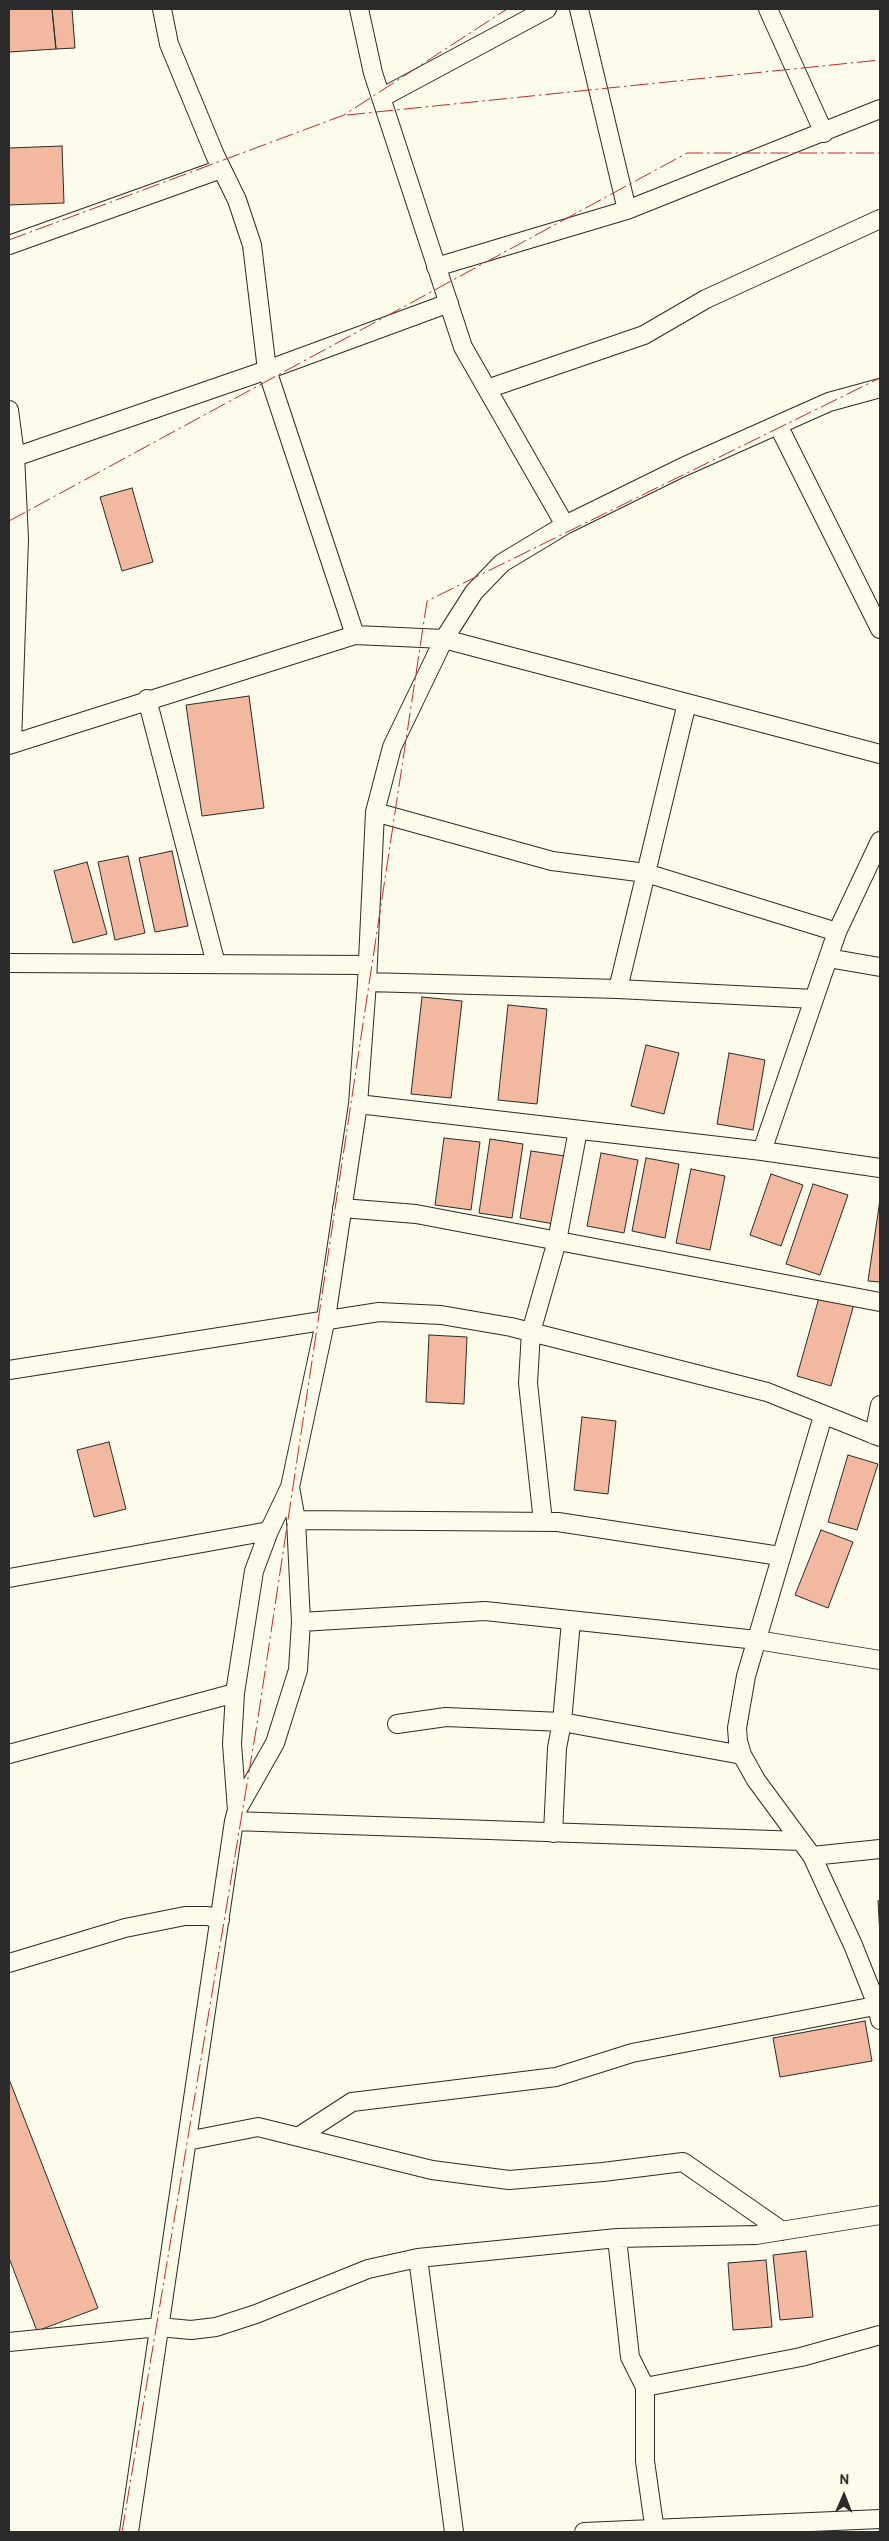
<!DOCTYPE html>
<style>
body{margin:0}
#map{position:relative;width:889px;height:2541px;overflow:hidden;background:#fdfbea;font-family:Overpass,sans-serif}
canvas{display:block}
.frame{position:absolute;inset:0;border:10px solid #2b2b2b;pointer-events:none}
.north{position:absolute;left:819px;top:2471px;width:50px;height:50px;-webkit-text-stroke:4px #fdfbea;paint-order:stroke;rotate:1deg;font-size:14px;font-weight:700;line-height:20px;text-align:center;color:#2b2b2b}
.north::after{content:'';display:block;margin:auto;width:18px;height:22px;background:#2b2b2b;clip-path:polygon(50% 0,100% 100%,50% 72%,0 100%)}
</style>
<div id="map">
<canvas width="889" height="2541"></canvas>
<div class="frame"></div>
<div class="north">N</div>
</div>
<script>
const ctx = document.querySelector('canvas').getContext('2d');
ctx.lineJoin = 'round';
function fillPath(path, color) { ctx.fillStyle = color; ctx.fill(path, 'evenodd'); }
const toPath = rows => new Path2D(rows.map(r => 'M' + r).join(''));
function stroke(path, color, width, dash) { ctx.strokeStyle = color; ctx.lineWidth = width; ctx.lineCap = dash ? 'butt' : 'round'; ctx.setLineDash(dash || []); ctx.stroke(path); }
const building = toPath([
 [9,9,52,9,56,49,9,52,9,9],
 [52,9,72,9,75,48,56,49,52,9],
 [62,146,64,203,9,205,9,148,62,146],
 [132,488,153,562,122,571,100,497,132,488],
 [249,696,264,808,202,816,186,705,249,696],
 [172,851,188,926,155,932,139,858,172,851],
 [128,856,145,933,115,940,98,862,128,856],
 [87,862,107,934,73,943,54,871,87,862],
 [422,997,462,1001,451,1098,411,1094,422,997],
 [508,1005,547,1009,537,1104,498,1100,508,1005],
 [646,1045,679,1053,664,1114,631,1106,646,1045],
 [729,1053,765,1060,753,1130,717,1124,729,1053],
 [444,1138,480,1142,471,1210,435,1205,444,1138],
 [490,1139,523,1144,512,1218,479,1213,490,1139],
 [531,1151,565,1156,554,1224,520,1218,531,1151],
 [601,1153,638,1160,624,1233,587,1226,601,1153],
 [646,1158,679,1164,665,1238,632,1231,646,1158],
 [691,1169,725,1176,710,1250,676,1243,691,1169],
 [771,1174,803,1185,781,1246,750,1235,771,1174],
 [813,1184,848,1195,820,1275,786,1264,813,1184],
 [880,1200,880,1282,868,1281,880,1200],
 [820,1294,854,1304,831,1386,797,1376,820,1294],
 [429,1335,467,1337,464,1404,426,1402,429,1335],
 [582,1417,616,1421,608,1494,574,1490,582,1417],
 [109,1442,126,1509,94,1517,77,1450,109,1442],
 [848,1455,878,1464,857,1530,828,1522,848,1455],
 [821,1530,853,1542,828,1608,795,1595,821,1530],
 [878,1901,880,1901,880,1936,878,1901],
 [865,2021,872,2061,780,2077,773,2038,865,2021],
 [9,2079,98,2308,37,2331,9,2258,9,2079],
 [806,2251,813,2317,780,2320,773,2255,806,2251],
 [766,2260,772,2327,733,2330,728,2263,766,2260]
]);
fillPath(building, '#f2b8a0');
stroke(building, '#2b2b2b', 1);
const street = toPath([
 [162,9,169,44,215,155,237,200,252,245,267,370,355,635],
 [359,9,373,73,463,347,565,525],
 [579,9,627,210],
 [768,9,824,133],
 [381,98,547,9],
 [9,245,221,169],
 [436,267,627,210,880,109],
 [487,389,644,335,706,299,880,219],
 [9,410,15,455,19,539,12,743],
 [778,425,880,629],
 [9,459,267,370,449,303],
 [147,699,216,964],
 [9,745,355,635,444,639,880,754],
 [375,812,552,861,646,873,837,932],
 [828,958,880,967],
 [9,963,367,965],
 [367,982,618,989,814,999],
 [618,989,687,703],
 [358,1104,762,1151,880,1168],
 [762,1151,837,932,880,841],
 [342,1208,416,1214,880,1302],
 [9,1370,379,1312,441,1315,511,1327,767,1392,880,1437],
 [823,1416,746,1676,737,1728,738,1741,742,1755,756,1780,812,1856,853,1945,877,2005,880,2020],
 [874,1435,880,1405],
 [296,1520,558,1522,780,1556],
 [543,1522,528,1383,531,1332,557,1241,578,1130],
 [9,1578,269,1531],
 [301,1622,485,1611,757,1640,880,1660],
 [397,1724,446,1717,562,1722,742,1755],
 [9,1754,235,1693],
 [237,1810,232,1744,235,1693,254,1571,269,1531,290,1487,326,1318,358,1104,367,982,375,812,392,747,444,639,474,592,502,563,565,525,683,467,829,402,880,388],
 [234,1821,801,1841],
 [553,1833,557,1748,562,1722,571,1621],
 [812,1856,880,1849],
 [9,1963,125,1928,185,1916,208,1916,220,1920],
 [298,2137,352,2102,556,2077,632,2053,880,2005],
 [187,2141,258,2127,432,2170,509,2180,603,2172,683,2162,782,2231],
 [617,2238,630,2357,645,2387,645,2461,655,2532],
 [418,2258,454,2532],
 [9,2342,159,2327,191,2330,216,2327,256,2314,368,2269,418,2258,617,2238,756,2235,880,2215],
 [645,2387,801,2357,880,2335],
 [129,2532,234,1821,237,1810,275,1743,298,1670,301,1622,296,1520,290,1487],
 [584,2532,880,2519]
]);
stroke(street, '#2b2b2b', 20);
stroke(street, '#fdfbea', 18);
stroke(toPath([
 [347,115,880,60],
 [9,240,344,115,507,9],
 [9,521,687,153,880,153],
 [122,2532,258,1718,427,601,880,378]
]), '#c62828', 1, [18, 4, 2.5, 4]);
</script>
